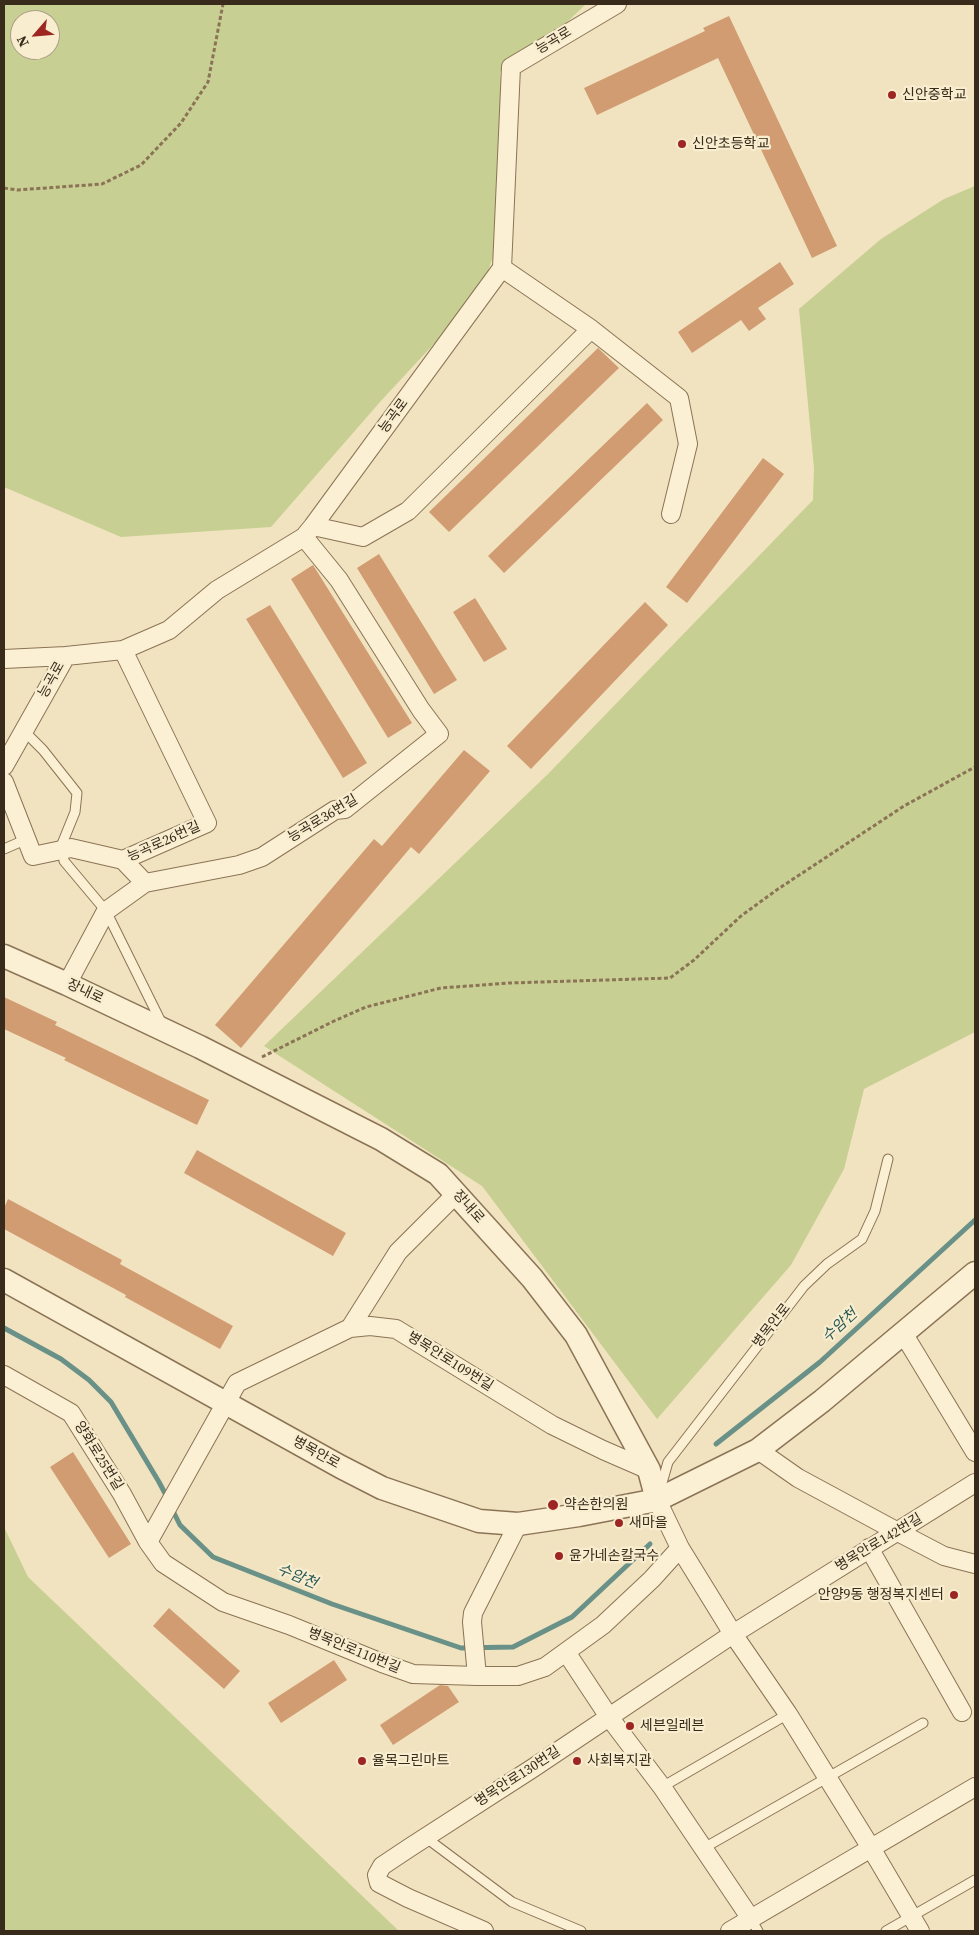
<!DOCTYPE html>
<meta charset="utf-8">
<style>
body{margin:0}
#map{position:relative;width:979px;height:1935px;overflow:hidden;background:#f1e3bf;font-family:"Source Serif 4",serif}
canvas{display:block}
.frame{position:absolute;inset:0;border:5px solid #392b1c;pointer-events:none}
.north{position:absolute;left:10px;top:10px;width:50px;height:50px;box-sizing:border-box;background:#f8edcf;border:1px solid #ac9f87;border-radius:50%;rotate:243deg;font-size:14px;font-weight:700;line-height:20px;text-align:center;color:#392b1c}
.north::after{content:'';display:block;margin:auto;width:18px;height:22px;background:#9d2522;clip-path:polygon(50% 0,100% 100%,50% 72%,0 100%)}
</style>
<div id="map">
<canvas width="979" height="1935"></canvas>
<div class="frame"></div>
<div class="north">N</div>
</div>
<script>
const ctx = document.querySelector('canvas').getContext('2d');
ctx.lineJoin = 'round';
function fillPath(path, color) { ctx.fillStyle = color; ctx.fill(path, 'evenodd'); }
const toPath = rows => new Path2D(rows.map(r => 'M' + r).join(''));
function stroke(path, color, width, dash) { ctx.strokeStyle = color; ctx.lineWidth = width; ctx.lineCap = dash ? 'butt' : 'round'; ctx.setLineDash(dash || []); ctx.stroke(path); }
function write(font, color, halo, rows, align = 'center') {
  ctx.font = font + ' "Source Serif 4","Noto Sans KR",serif'; ctx.lineWidth = 4.5; ctx.setLineDash([]); ctx.textBaseline = 'middle'; ctx.strokeStyle = halo; ctx.fillStyle = color; for (const [text, x, y, turn = 0] of rows) {
    ctx.save(); ctx.translate(x, y); ctx.rotate((+turn || 0) * Math.PI / 180); ctx.textAlign = isNaN(turn) ? turn : align; if (halo) ctx.strokeText(text, 0, 0); ctx.fillText(text, 0, 0); ctx.restore();
  }
}
fillPath(toPath([
 [4,4,586,4,565,24,500,72,508,214,480,294,380,402,271,527,121,537,4,487],
 [20,20,50,20,50,50,20,50],
 [975,186,975,1032,864,1089,844,1169,791,1265,657,1419,482,1186,264,1046,548,774,813,500,814,468,799,309,881,239,944,199],
 [4,1527,28,1577,399,1931,4,1931]
]), '#c7cf93');
stroke(toPath([
 [4,1328,61,1359,89,1380,111,1402,159,1482,168,1499],
 [716,1444,820,1362,975,1220],
 [171,1507,180,1525,213,1557,332,1604,461,1648,513,1647,572,1617,650,1544]
]), '#699188', 5);
fillPath(toPath([
 [729,16,837,246,812,258,718,58,597,115,584,88,705,31,703,28],
 [780,262,794,284,758,308,766,319,749,331,741,320,692,353,678,332],
 [598,348,619,368,449,532,429,512],
 [647,403,663,420,504,573,488,556],
 [763,458,784,474,687,603,666,587],
 [379,554,457,680,434,694,357,568],
 [313,565,412,723,388,738,291,579],
 [475,598,507,649,484,662,453,612],
 [645,602,668,625,531,769,507,746],
 [270,605,367,763,343,778,246,619],
 [464,750,490,771,419,854,411,847,241,1048,215,1025,374,839,382,846],
 [4,997,57,1022,55,1025,209,1100,197,1125,64,1060,66,1058,4,1029],
 [197,1150,346,1233,333,1256,184,1173],
 [8,1199,122,1260,120,1264,233,1326,220,1349,125,1297,126,1295,4,1229,4,1208],
 [73,1452,131,1544,109,1558,50,1467],
 [169,1608,240,1671,224,1689,153,1626],
 [334,1660,347,1680,281,1723,268,1703],
 [440,1685,448,1686,459,1702,393,1745,380,1725]
]), '#d19c72');
const service = toPath([
 [24,731,43,750,77,793,75,812,62,844,64,861,106,911,162,1024],
 [4,849,27,839],
 [660,1490,668,1462,804,1286,827,1264,862,1239,875,1211,888,1159],
 [662,1787,788,1714],
 [425,1837,512,1902,581,1931],
 [704,1848,923,1723],
 [751,1919,758,1931],
 [886,1931,975,1880]
]);
const minor = toPath([
 [502,268,591,329,679,398,688,444,671,514],
 [313,526,363,537,408,511,591,329],
 [4,659,66,656],
 [4,766,66,656,123,650,169,630,217,590,304,537,313,526,502,268,511,67,617,4],
 [4,782,33,856,71,848,123,860,207,823,123,650],
 [123,860,145,883],
 [67,984,106,911,145,883,239,865,262,857,335,810,345,809,439,734,421,710,339,580,304,537],
 [350,1328,398,1252,456,1194],
 [903,1333,975,1452],
 [4,1375,71,1413,122,1494,148,1542,163,1563,223,1602,289,1625,382,1663,413,1674,477,1676,518,1676,545,1667,603,1625,652,1579,680,1548],
 [758,1450,798,1478,898,1532,944,1556,975,1564],
 [657,1500,680,1548,733,1634,788,1714,871,1848,920,1931],
 [148,1542,237,1383,350,1328,370,1326,396,1329,552,1425,603,1450,649,1470],
 [869,1548,962,1712],
 [566,1652,609,1717,662,1787,751,1919],
 [477,1676,472,1622,473,1613,518,1524],
 [484,1931,408,1898,379,1883,377,1875,382,1866,409,1848,533,1768,733,1634,975,1483],
 [730,1931,975,1787]
]);
const tertiary = toPath([
 [4,956,67,984,200,1047,381,1139,438,1174,532,1278,576,1335,649,1470,657,1500],
 [4,1280,341,1467,382,1488,479,1521,518,1524,579,1515,657,1500,758,1450,822,1401,975,1273]
]);
stroke(service, '#8b7356', 11);
stroke(minor, '#8b7356', 20);
stroke(tertiary, '#8b7356', 25);
stroke(toPath([
 [4,188,17,190,102,184,141,165,181,123,208,82,223,4],
 [262,1057,332,1022,366,1007,441,988,509,983,670,978,694,960,741,916,778,889,904,806,975,767]
]), '#8b7356', 3, [4, 2.5]);
stroke(service, '#fbf0d3', 9);
stroke(minor, '#fbf0d3', 18);
stroke(tertiary, '#fbf0d3', 22);
for (const [x, y, r, color] of [
 [892,95,5,"#9d2522"],
 [682,144,5,"#9d2522"],
 [553,1505,6,"#9d2522"],
 [619,1523,5,"#9d2522"],
 [559,1556,5,"#9d2522"],
 [954,1595,5,"#9d2522"],
 [630,1726,5,"#9d2522"],
 [362,1761,5,"#9d2522"],
 [577,1761,5,"#9d2522"]
]) { const dot = new Path2D(); dot.arc(x, y, r, 0, 2 * Math.PI); ctx.fillStyle = color; ctx.fill(dot); stroke(dot, '#f8edcf', 2); }
write('14px', '#392b1c', '#f8edcf', [
 ["능곡로",554,41,-31],
 ["능곡로",394,416,-54],
 ["능곡로",52,680,-61],
 ["능곡로36번길",323,819,-31],
 ["능곡로26번길",164,842,-24],
 ["장내로",85,992,25],
 ["장내로",468,1207,48],
 ["병목안로",772,1326,-52],
 ["병목안로109번길",450,1362,32],
 ["병목안로",316,1453,29],
 ["양화로25번길",98,1456,58],
 ["병목안로142번길",879,1543,-31],
 ["병목안로110번길",354,1651,22],
 ["병목안로130번길",518,1777,-33]
]);
write('14px', '#392b1c', '#f8edcf', [
 ["신안중학교",902,95],
 ["신안초등학교",692,144],
 ["약손한의원",564,1505],
 ["새마을",629,1523],
 ["윤가네손칼국수",569,1556],
 ["안양9동 행정복지센터",944,1595,"right"],
 ["세븐일레븐",640,1726],
 ["율목그린마트",372,1761],
 ["사회복지관",587,1761]
], 'left');
write('italic 15px', '#2a5a58', '#f8edcf', [
 ["수암천",840,1326,-42],
 ["수암천",297,1577,22]
]);
</script>
